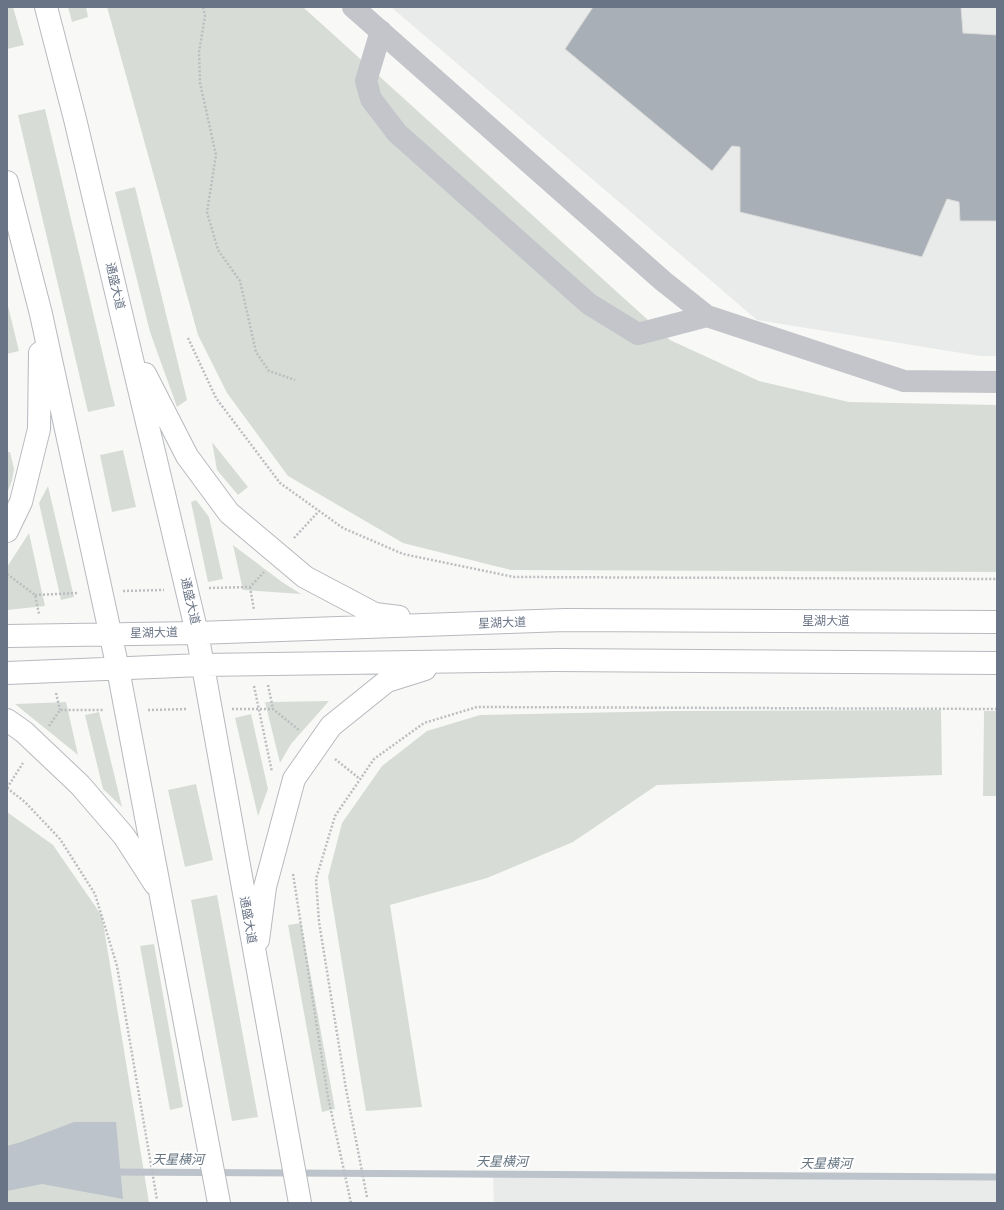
<!DOCTYPE html>
<meta charset="utf-8">
<style>
body{margin:0}
#map{position:relative;width:1004px;height:1210px;overflow:hidden;background:#f8f9f6;font-family:"Golos Text",sans-serif}
canvas{display:block}
.frame{position:absolute;inset:0;border:8px solid #697486;pointer-events:none}
</style>
<div id="map">
<canvas width="1004" height="1210"></canvas>
<div class="frame"></div>
</div>
<script>
const ctx = document.querySelector('canvas').getContext('2d');
ctx.lineJoin = 'round';
function fillPath(path, color) { ctx.fillStyle = color; ctx.fill(path, 'evenodd'); }
const toPath = rows => new Path2D(rows.map(r => 'M' + r).join(''));
function stroke(path, color, width, dash) { ctx.strokeStyle = color; ctx.lineWidth = width; ctx.lineCap = dash ? 'butt' : 'round'; ctx.setLineDash(dash || []); ctx.stroke(path); }
function write(font, color, halo, rows, align = 'center') {
  ctx.font = font + ' "Golos Text","Noto Sans SC",sans-serif'; ctx.lineWidth = 4; ctx.setLineDash([]); ctx.textBaseline = 'middle'; ctx.strokeStyle = halo; ctx.fillStyle = color; for (const [text, x, y, turn = 0] of rows) {
    ctx.save(); ctx.translate(x, y); ctx.rotate((+turn || 0) * Math.PI / 180); ctx.textAlign = isNaN(turn) ? turn : align; if (halo) ctx.strokeText(text, 0, 0); ctx.fillText(text, 0, 0); ctx.restore();
  }
}
fillPath(toPath([
 [391,7,997,7,997,356,980,356,757,320],
 [493,1174,997,1177,997,1203,494,1203]
]), '#e9eaea');
fillPath(toPath([
 [7,7,13,7,24,45,7,49],
 [68,7,86,7,88,17,72,22],
 [107,7,303,7,670,340,759,381,849,402,997,405,997,572,511,570,403,543,288,476,227,393,198,335],
 [45,109,115,406,88,412,18,115],
 [135,187,187,400,177,407,150,332,115,192],
 [7,302,19,351,7,354],
 [212,442,248,487,238,495,217,470],
 [123,450,136,507,112,512,100,455],
 [7,452,10,452,14,469,12,481,7,493],
 [48,486,74,597,61,600,39,503],
 [196,500,209,517,223,579,208,582,191,502],
 [29,533,45,606,7,610,7,567],
 [233,545,282,582,301,594,243,590],
 [329,701,291,744,280,763,265,702],
 [66,702,78,755,15,704],
 [941,710,942,775,657,785,573,842,487,878,390,905,422,1107,366,1111,328,877,342,823,382,766,427,731,480,715,674,711],
 [984,711,997,711,997,796,983,796],
 [99,712,122,807,103,789,85,715],
 [251,714,268,789,258,816,235,718],
 [196,784,213,860,185,867,168,790],
 [7,812,53,845,102,916,149,1203,7,1203],
 [217,895,258,1117,232,1121,191,900],
 [301,923,335,1109,322,1112,288,925],
 [154,944,183,1107,170,1110,140,946]
]), '#d7ddd6');
fillPath(toPath([
 [74,1122,116,1122,123,1199,42,1184,7,1191,7,1146,21,1142]
]), '#bcc3ca');
stroke(toPath([
 [113,1172,997,1177]
]), '#bcc3ca', 7);
const building = toPath([
 [593,7,961,7,963,33,997,35,997,221,960,221,959,202,947,199,922,257,740,212,740,147,732,146,712,171,565,49,593,7]
]);
fillPath(building, '#a9afb7');
stroke(building, '#dadbd9', 1);
const major = toPath([
 [46,7,75,119,197,633,300,1203],
 [7,182,41,314,118,669,219,1203],
 [145,374,187,456,229,513,305,577,375,614,399,617],
 [7,531,21,502,39,429,40,353],
 [7,636,197,633,565,620,997,622],
 [7,673,202,665,555,660,997,663],
 [7,720,24,732,80,785,124,836,155,884],
 [258,940,265,887,294,779,331,726,387,681,425,669]
]);
stroke(major, '#b6b9be', 24);
stroke(toPath([
 [203,7,205,16,199,52,200,83,216,155,207,212,218,250,240,281,256,352,269,371,295,380],
 [188,338,216,398,280,483,343,528,403,554,514,577,997,579],
 [294,538,319,511],
 [7,574,35,595,39,614],
 [250,587,254,610],
 [209,588,250,587,264,572],
 [123,591,164,590],
 [35,595,78,593],
 [268,685,273,709],
 [254,686,272,772],
 [56,693,60,710],
 [232,709,273,709,300,731],
 [148,710,187,709],
 [49,726,60,710,103,710],
 [335,759,360,779],
 [7,788,25,802,60,839,95,894,117,966,157,1200],
 [7,788,23,763],
 [293,874,328,1097,351,1203],
 [367,1197,346,1089,319,922,316,879,335,816,374,759,424,723,477,707,997,709]
]), '#bbbdc0', 2.5, [2, 2]);
stroke(toPath([
 [353,7,663,281,707,316,904,381,997,382],
 [381,31,366,81,371,99,397,133,589,304,638,334,707,316]
]), '#c3c5ca', 22);
stroke(major, '#fff', 22);
write('12px', '#697486', '#fff', [
 ["通盛大道",115,286,77],
 ["通盛大道",190,601,77],
 ["星湖大道",826,621],
 ["星湖大道",502,623,-2],
 ["星湖大道",154,633,-1],
 ["通盛大道",248,920,80]
]);
write('italic 13px', '#657481', '#fff', [
 ["天星横河",178,1160],
 ["天星横河",502,1162],
 ["天星横河",826,1164]
]);
</script>
